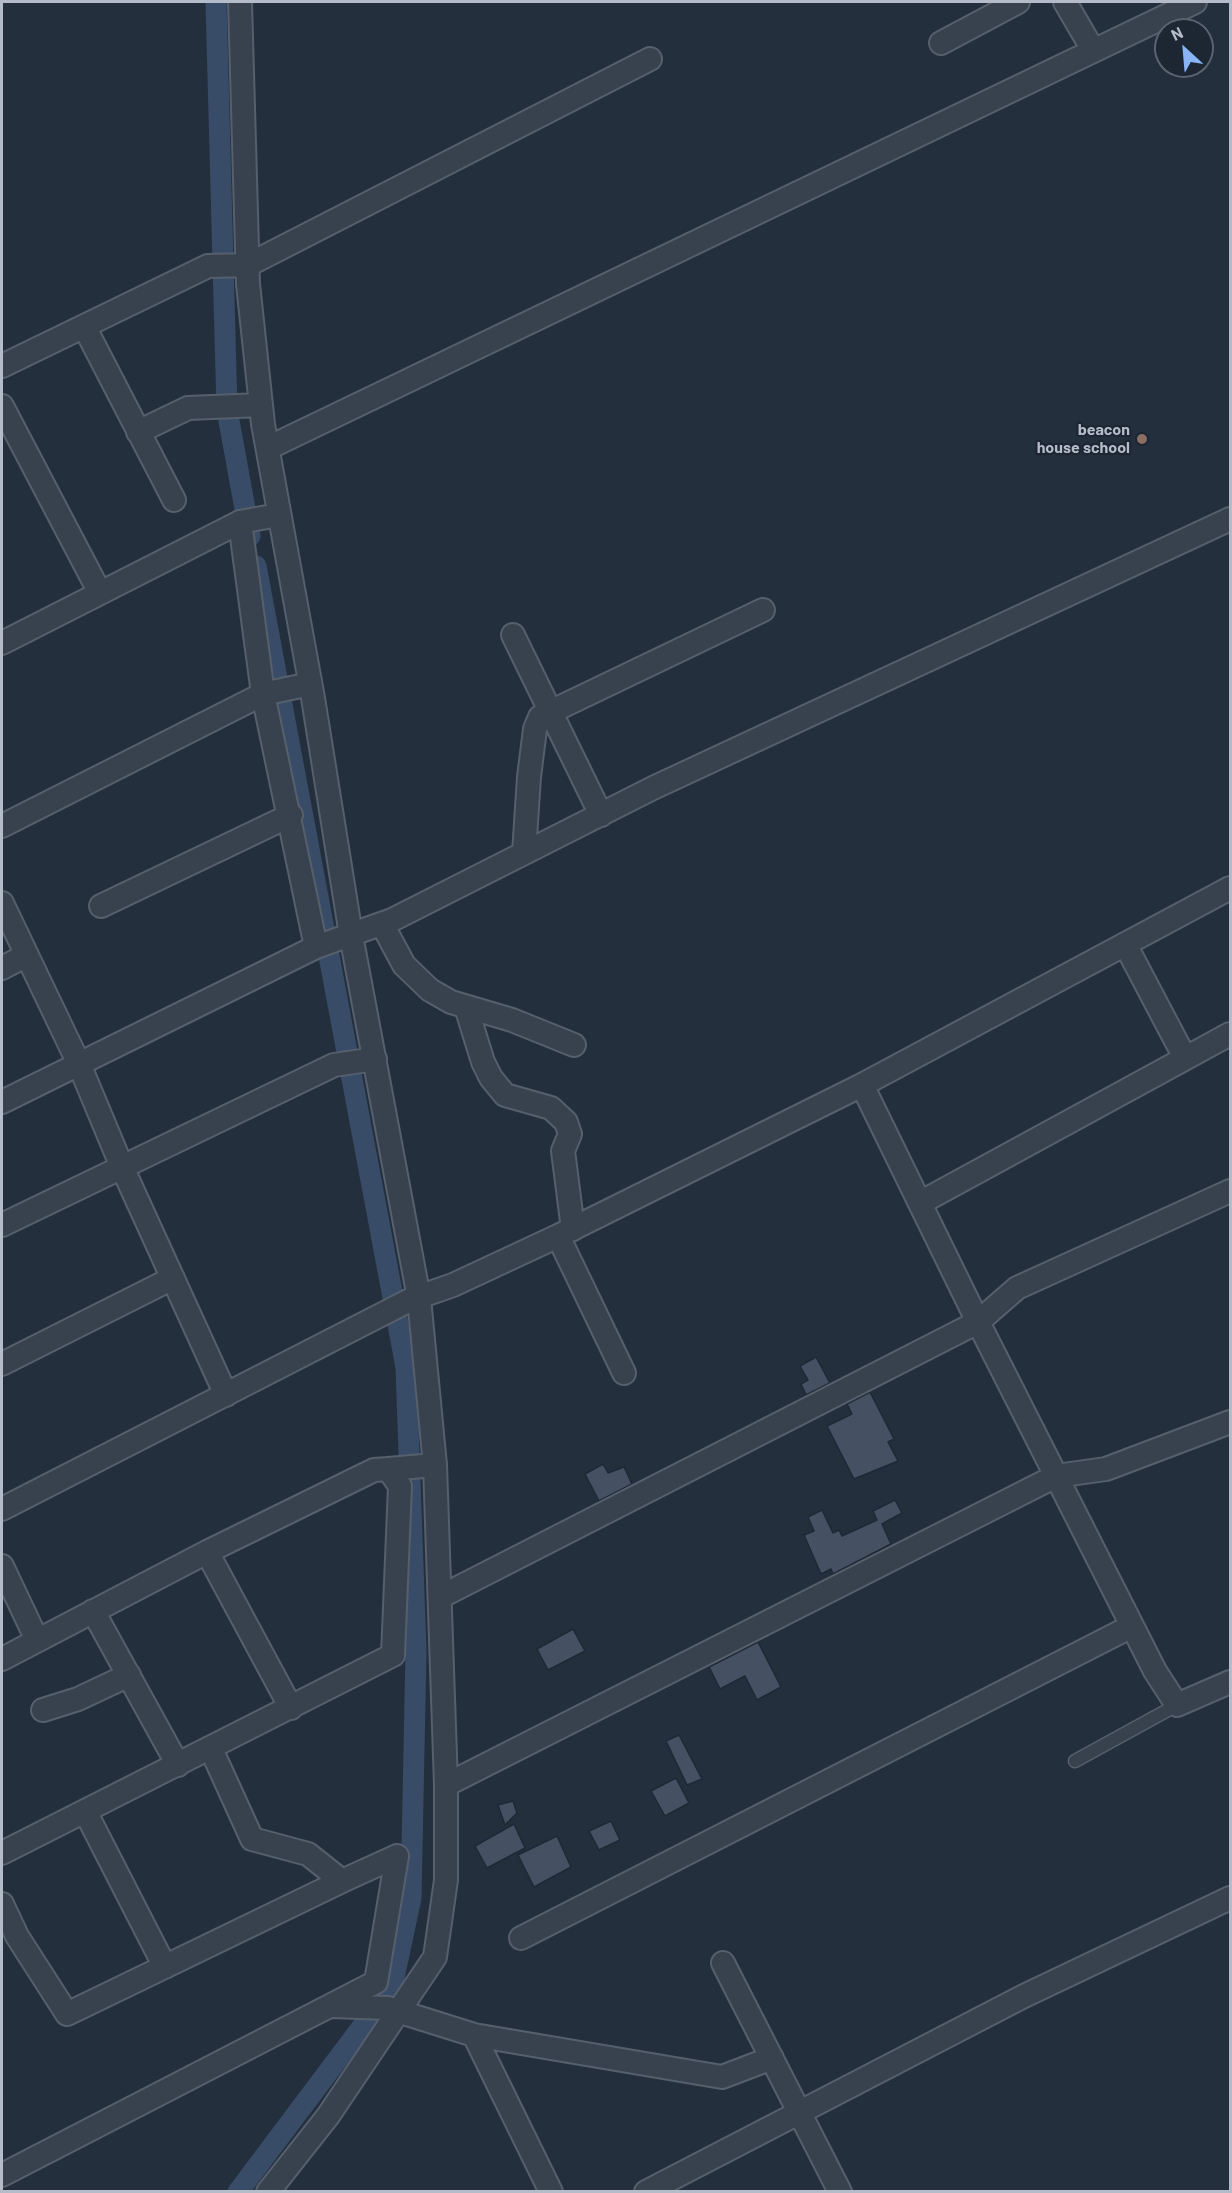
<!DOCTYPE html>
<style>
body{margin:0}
#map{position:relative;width:1232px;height:2193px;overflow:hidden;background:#242f3e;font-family:Barlow,sans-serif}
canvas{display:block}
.frame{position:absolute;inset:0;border:3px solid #b4bcc9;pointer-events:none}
.north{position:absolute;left:1154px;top:18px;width:60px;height:60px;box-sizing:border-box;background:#1d2633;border:2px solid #59626f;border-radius:50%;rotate:334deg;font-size:16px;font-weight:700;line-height:24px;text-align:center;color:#b4bcc9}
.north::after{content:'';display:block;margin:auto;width:21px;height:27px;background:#8ab4f8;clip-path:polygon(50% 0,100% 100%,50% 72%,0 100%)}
</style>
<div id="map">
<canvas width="1232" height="2193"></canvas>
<div class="frame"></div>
<div class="north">N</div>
</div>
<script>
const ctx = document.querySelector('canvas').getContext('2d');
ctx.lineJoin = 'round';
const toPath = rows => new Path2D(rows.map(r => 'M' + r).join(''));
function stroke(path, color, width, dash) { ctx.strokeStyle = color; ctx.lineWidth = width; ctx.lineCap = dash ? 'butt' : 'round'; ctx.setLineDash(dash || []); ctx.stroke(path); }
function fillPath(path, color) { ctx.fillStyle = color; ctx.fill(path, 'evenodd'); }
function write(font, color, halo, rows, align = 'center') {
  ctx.font = font + ' Barlow,sans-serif'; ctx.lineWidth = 4.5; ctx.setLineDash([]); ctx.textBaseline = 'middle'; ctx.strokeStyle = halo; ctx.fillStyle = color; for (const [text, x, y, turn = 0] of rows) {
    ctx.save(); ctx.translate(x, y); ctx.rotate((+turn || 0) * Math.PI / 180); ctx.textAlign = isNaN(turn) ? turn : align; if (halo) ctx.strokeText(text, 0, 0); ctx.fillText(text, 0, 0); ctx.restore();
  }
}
stroke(toPath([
 [216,2,227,410,250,536],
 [238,2192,392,1987,411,1898,416,1651,406,1367,256,566]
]), '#394c67', 21);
const building = toPath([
 [816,1357,830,1383,806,1395,801,1384,808,1380,800,1366,816,1357],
 [870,1392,894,1439,888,1442,898,1461,854,1479,827,1426,852,1414,847,1404,870,1392],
 [603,1464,608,1473,624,1467,632,1484,599,1501,585,1474,603,1464],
 [895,1500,902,1513,882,1524,891,1544,833,1574,831,1569,821,1574,804,1535,814,1531,808,1517,822,1510,833,1533,839,1530,842,1536,877,1520,873,1511,895,1500],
 [573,1629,585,1651,548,1670,537,1649,573,1629],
 [758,1642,781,1687,757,1700,745,1676,720,1689,709,1667,758,1642],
 [679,1735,702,1779,687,1785,666,1741,679,1735],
 [676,1778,689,1803,665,1816,651,1791,676,1778],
 [513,1801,517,1813,505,1825,498,1805,513,1801],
 [611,1821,620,1840,599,1850,589,1831,611,1821],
 [514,1824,525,1848,487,1868,475,1846,514,1824],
 [557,1836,571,1867,534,1887,518,1855,557,1836]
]);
fillPath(building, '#455162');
stroke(building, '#1f2835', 1.5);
const lane = toPath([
 [1075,1761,1177,1705]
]);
const street = toPath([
 [240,2,248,284,263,424,313,698,351,935,419,1298,435,1465,446,1785,446,1880,435,1957,328,2116,268,2192],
 [1065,2,1093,50],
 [941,43,1018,2],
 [84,326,174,500],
 [2,366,208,266,248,265,650,59],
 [2,406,100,593],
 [138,432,188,408,261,405],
 [268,448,1195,2],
 [240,522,263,694,316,947],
 [513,635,601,815],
 [2,643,240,522,278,515],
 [2,826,263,694,310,684],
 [524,853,529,777,535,729,540,717,763,610],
 [2,903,79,1064,122,1167,226,1395],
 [101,906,291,815],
 [382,924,404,965,430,990,451,1002,512,1020,574,1045],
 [1125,944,1185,1058],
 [2,968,27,955],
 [466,1007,483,1062,491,1078,505,1095,551,1108,566,1122,570,1134,563,1151,573,1229],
 [862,1085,978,1322,1155,1671,1177,1705,1230,1682],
 [2,1102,316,947,392,920,653,788,1230,519],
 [920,1203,1230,1034],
 [2,1225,334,1065,375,1059],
 [558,1236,624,1373],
 [2,1364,173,1278],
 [388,1469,435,1465],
 [2,1509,410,1300,453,1285,558,1236,862,1085,1230,888],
 [207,1552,291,1708],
 [2,1566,37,1640],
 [442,1596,978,1322,1017,1288,1230,1191],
 [93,1611,178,1765],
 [2,1659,207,1552,374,1470,388,1469,400,1486,393,1655,2,1853],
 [43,1710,78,1699,129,1675],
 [211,1749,252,1839,308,1854,342,1881,397,1856],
 [446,1785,1056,1476,1106,1469,1230,1422],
 [85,1811,165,1967],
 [2,1904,17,1936,67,2014,342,1881],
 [521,1938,1132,1626],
 [723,1963,840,2192],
 [333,2006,388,2008,474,2035,722,2077,772,2058],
 [474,2035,551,2192],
 [2,2175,376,1982,397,1856],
 [646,2192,1024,1996,1230,1898]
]);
stroke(lane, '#565f6c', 15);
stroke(street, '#565f6c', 26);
stroke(lane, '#38414e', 12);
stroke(street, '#38414e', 22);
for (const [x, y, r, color] of [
 [1142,439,6,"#8d6e63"]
]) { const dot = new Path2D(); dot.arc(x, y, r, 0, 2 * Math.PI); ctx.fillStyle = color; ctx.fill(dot); stroke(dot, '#1d2633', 2); }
write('bold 16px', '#b4bcc9', '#1d2633', [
 ["beacon",1130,430],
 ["house school",1130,448]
], 'right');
</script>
